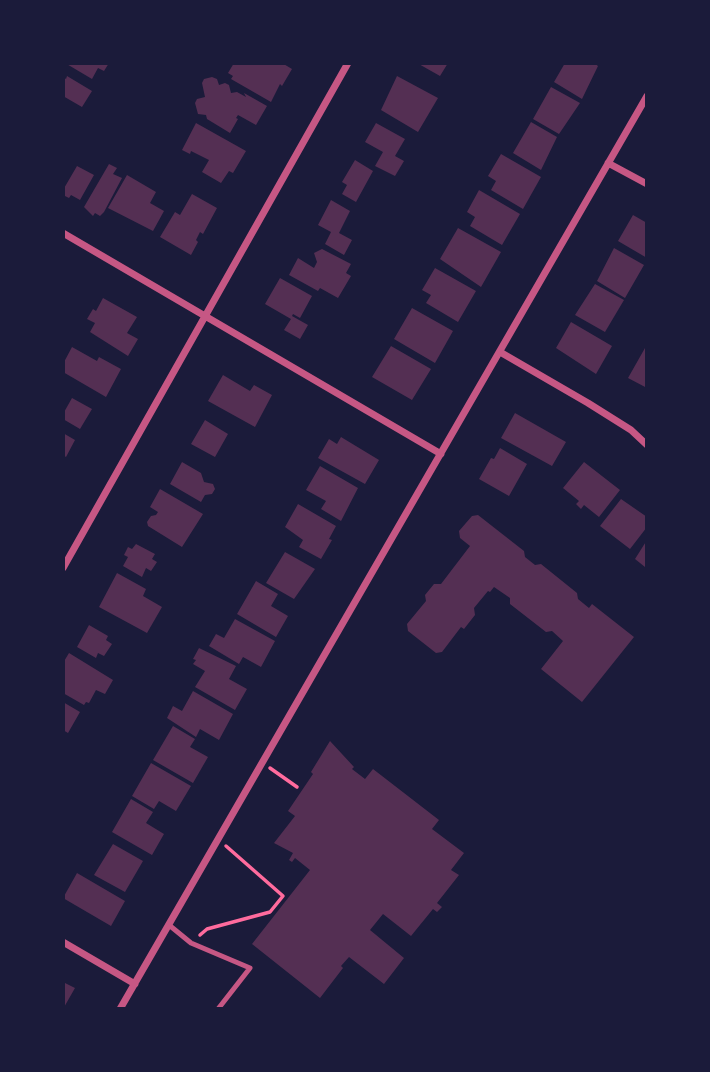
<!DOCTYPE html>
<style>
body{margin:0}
#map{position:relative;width:710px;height:1072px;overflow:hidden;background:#1b1b3a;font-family:"Varela Round",sans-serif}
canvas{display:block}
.frame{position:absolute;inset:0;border:65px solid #1b1b3a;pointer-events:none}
</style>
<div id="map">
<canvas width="710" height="1072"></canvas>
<div class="frame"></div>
</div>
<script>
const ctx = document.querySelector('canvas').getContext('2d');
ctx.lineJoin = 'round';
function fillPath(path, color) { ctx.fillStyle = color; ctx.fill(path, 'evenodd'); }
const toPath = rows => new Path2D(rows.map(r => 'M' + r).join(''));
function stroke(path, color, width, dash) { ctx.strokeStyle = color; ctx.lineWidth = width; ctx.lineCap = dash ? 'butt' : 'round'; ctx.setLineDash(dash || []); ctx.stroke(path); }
fillPath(toPath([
 [65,63,109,63,104,71,98,68,92,79],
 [234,63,282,63,292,69,282,86,280,84,271,102,231,79,233,76,228,73],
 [417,63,448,63,440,76],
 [565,63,594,63,598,66,582,99,554,82],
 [67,76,92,91,82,107,63,96,63,77,66,79],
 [397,76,438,98,418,132,381,110],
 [212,77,217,79,219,85,225,83,229,85,231,93,237,92,246,97,244,93,267,106,256,125,238,115,236,118,238,119,230,133,207,119,206,115,198,114,195,103,197,99,205,97,202,83,204,79],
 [551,87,580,103,559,134,533,119],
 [531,122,557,137,541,170,513,153],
 [196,123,246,151,233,173,229,171,221,183,202,172,209,160,191,151,190,154,182,150],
 [376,123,405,139,395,156,404,161,395,176,375,166,383,152,365,142],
 [501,154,541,177,523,209,491,190,496,181,488,176],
 [355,160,373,171,356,202,342,194,347,185,342,182],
 [109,164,117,168,113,174,122,178,104,212,100,216,95,213,93,216,84,207],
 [77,166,94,175,80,200,71,195,69,198,63,195,63,190],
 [127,175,156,192,150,203,164,211,153,231,108,208],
 [479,190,520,214,502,245,470,226,475,217,467,212],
 [192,194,217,208,203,234,200,232,196,240,198,242,191,255,160,237,175,212,180,215],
 [331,200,350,211,339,233,352,240,344,255,325,244,331,232,318,225],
 [633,215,647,223,647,258,618,241],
 [458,228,501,252,481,287,440,259],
 [614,248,644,265,625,298,597,281],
 [322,249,351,264,346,273,351,276,338,298,320,288,318,291,289,275,298,258,314,268,317,262,314,253],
 [435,268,476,291,458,322,426,303,431,295,422,290],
 [280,278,312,296,300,318,293,314,292,316,308,325,300,339,284,330,291,319,265,304],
 [595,284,624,300,605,332,575,315],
 [103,298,137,317,127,333,138,339,128,356,90,332,95,323,87,319,93,309,96,311],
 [412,308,453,331,435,363,394,339],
 [571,322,612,346,596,374,556,348],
 [391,346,431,369,412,400,372,377],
 [72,347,97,361,99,357,121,369,106,397,63,372,63,364],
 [645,348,647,350,647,388,628,378],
 [223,375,250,391,254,385,272,395,255,427,208,401],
 [72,398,92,409,80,429,63,419,63,414],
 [515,413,566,442,552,466,501,438],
 [205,420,228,434,215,457,191,444],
 [63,433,75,440,66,457,63,455],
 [341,437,379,460,365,484,318,458,329,439,337,444],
 [500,448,527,464,509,496,479,479,491,458,494,459],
 [182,462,201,473,204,482,213,484,215,489,212,494,205,495,201,502,170,484],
 [584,462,620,490,599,517,584,505,581,509,576,504,579,501,563,488],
 [320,466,358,488,341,521,321,509,326,501,306,490],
 [160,489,203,514,182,547,148,526,147,522,151,516,156,515,158,512,150,507],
 [621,499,647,517,647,527,630,549,600,526],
 [298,504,336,526,329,539,332,540,321,559,299,547,303,540,285,527],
 [478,515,524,551,525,557,535,565,541,564,577,593,578,599,589,608,592,604,634,637,582,702,541,669,563,641,552,631,546,632,510,604,510,598,494,587,490,592,488,591,474,608,475,615,464,629,461,627,442,652,436,653,408,631,407,624,426,601,425,595,434,584,441,584,470,546,460,538,459,531,472,516],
 [647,540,647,565,645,567,635,559],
 [136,544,155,554,152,559,157,562,151,571,146,568,142,577,123,566,128,557,124,555,128,547,132,549],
 [285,552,315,569,294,599,266,583],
 [117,573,146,589,143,596,162,607,147,633,99,607],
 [256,581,278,594,271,606,288,616,276,637,237,614],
 [235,619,275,641,261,667,243,657,239,664,209,646,216,634,224,638],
 [89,625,108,636,106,640,112,644,104,656,98,653,96,658,77,647],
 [199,648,236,666,229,679,247,689,235,710,195,687,205,671,193,664,196,660,193,659],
 [69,653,113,680,105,694,96,690,89,703,86,702,84,705,63,693,63,663],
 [193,691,233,714,219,740,200,729,196,737,167,718,173,706,182,711],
 [63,702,80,712,68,733,63,730],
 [173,726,195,739,190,747,208,757,193,783,153,760],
 [330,741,354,767,352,769,365,779,373,769,439,820,432,829,464,853,451,870,459,875,437,903,442,907,437,912,433,909,411,936,383,914,370,930,404,958,384,984,349,957,341,966,343,968,320,998,252,944,310,870,295,858,292,862,289,860,293,853,274,843,295,816,288,811,313,774,311,772],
 [151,763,191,786,176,811,159,801,154,809,132,796],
 [131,799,153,812,146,823,164,834,152,855,112,832],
 [113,844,143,861,125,892,94,875],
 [77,873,125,901,111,926,63,898],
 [63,982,75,988,63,1009]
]), '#542f53');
stroke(toPath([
 [270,768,297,787],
 [200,935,207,929,270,912,283,896,226,846]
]), '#ff6b9d', 3.5);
stroke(toPath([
 [169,925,191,943,250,968,218,1009]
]), '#c65784', 5);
stroke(toPath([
 [608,163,647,184],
 [63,233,441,454],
 [500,352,588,403,631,430,647,445],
 [63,568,348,63],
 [63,942,135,984],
 [120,1009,647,96]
]), '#c65784', 7);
</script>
